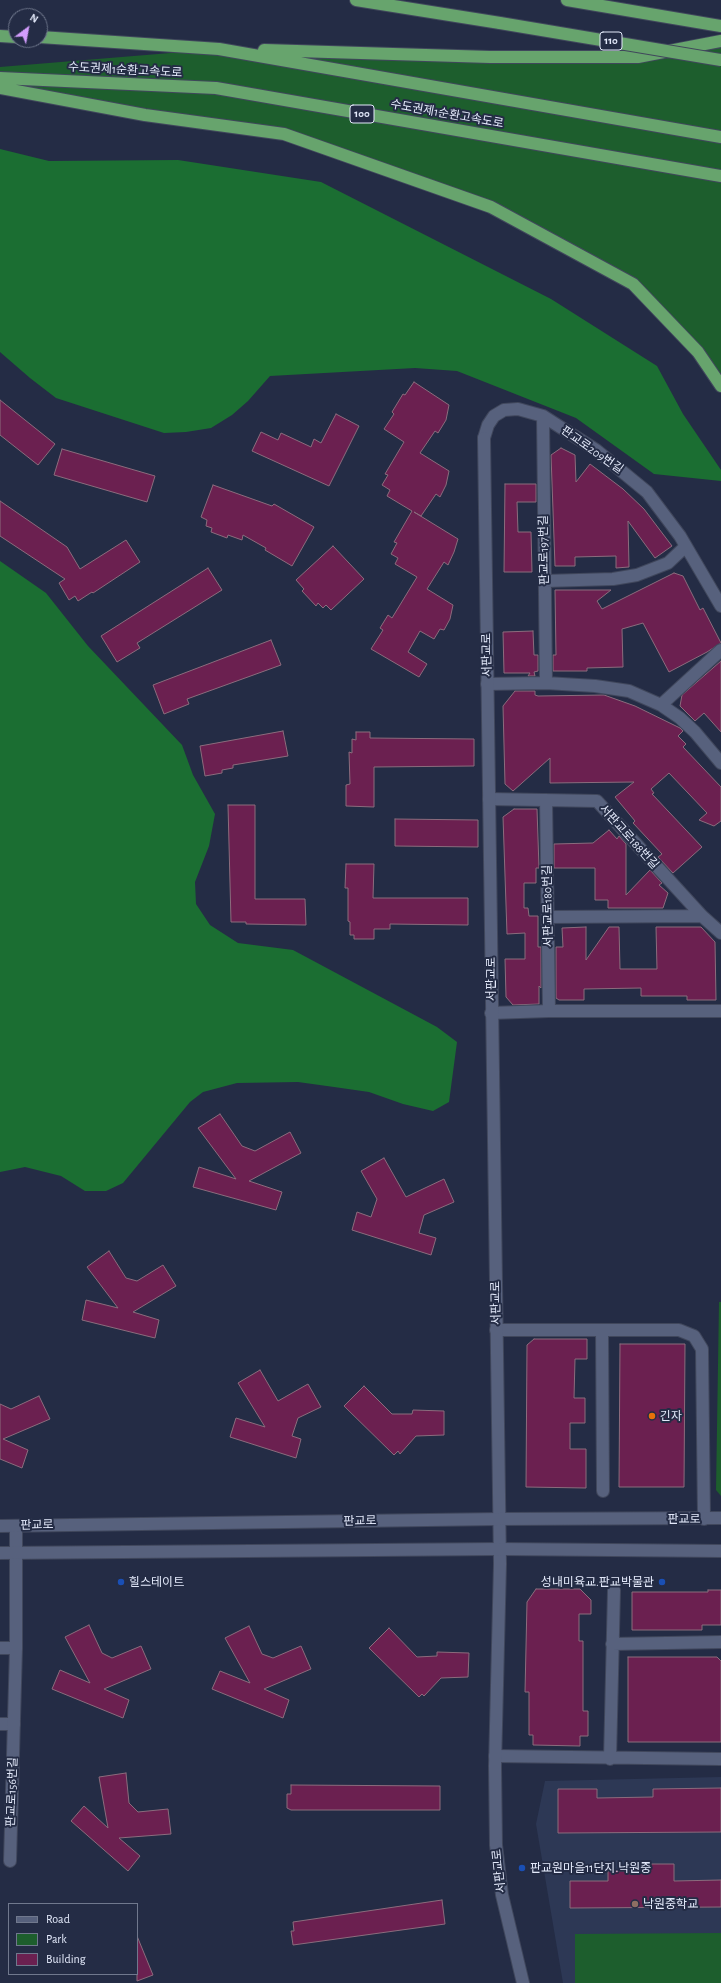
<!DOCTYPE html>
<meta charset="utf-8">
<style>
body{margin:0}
#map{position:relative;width:721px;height:1983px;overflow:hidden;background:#242c45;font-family:"Alegreya Sans",sans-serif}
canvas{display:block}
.legend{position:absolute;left:8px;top:1903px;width:130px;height:72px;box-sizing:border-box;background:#242c45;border:1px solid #70788d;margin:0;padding:5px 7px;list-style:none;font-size:12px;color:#e3e9fa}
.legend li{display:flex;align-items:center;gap:8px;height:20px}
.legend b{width:20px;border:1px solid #70788d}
.north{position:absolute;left:8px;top:8px;width:40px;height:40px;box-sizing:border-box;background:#242c45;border:1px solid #70788d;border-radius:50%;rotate:32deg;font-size:11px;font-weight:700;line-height:16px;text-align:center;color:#e3e9fa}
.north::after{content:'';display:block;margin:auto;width:14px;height:18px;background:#d29cfd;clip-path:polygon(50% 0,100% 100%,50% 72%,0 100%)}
</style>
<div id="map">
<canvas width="721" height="1983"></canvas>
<ul class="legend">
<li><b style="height:5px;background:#57617d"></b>Road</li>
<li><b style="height:11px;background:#1d5e2d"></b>Park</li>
<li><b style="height:11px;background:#6b2050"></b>Building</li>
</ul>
<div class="north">N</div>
</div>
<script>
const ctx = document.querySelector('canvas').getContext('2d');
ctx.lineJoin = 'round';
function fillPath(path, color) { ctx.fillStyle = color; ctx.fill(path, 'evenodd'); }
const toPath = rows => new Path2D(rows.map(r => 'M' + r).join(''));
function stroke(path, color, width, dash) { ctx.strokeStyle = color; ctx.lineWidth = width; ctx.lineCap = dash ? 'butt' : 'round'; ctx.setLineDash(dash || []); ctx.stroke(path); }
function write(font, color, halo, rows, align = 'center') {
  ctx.font = font + ' "Alegreya Sans","Noto Sans KR",sans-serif'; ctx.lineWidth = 4; ctx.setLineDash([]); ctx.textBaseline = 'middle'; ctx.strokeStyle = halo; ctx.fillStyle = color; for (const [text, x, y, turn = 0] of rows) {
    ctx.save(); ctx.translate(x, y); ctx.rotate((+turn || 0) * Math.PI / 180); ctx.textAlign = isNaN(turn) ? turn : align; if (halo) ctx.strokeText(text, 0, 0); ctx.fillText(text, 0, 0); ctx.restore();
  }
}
fillPath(toPath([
 [721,1777,721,1983,563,1983,536,1824,545,1781]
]), '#2d3855');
fillPath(toPath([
 [721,37,721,386,633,284,491,207,284,134,0,88,0,67,219,49,638,57],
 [719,1302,721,1302,721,1496,716,1490],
 [721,1933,721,1983,575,1983,575,1934]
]), '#1d5e2d');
fillPath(toPath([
 [0,149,49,161,178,160,321,182,551,299,657,366,683,414,721,470,721,481,654,474,576,418,457,371,415,368,270,376,248,401,232,415,211,428,186,432,164,433,56,398,30,378,0,352],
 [0,561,46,593,88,646,182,745,193,775,215,814,209,846,195,882,196,904,210,925,238,943,293,950,437,1027,457,1042,449,1102,433,1111,403,1104,369,1092,334,1087,298,1082,237,1083,203,1092,190,1102,123,1183,106,1191,85,1191,61,1176,25,1167,0,1172]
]), '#1b6e32');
const building = toPath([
 [414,382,449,405,446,420,438,433,435,431,420,453,449,471,446,485,440,497,436,494,421,516,414,512,458,539,454,552,448,565,444,562,427,589,453,605,450,619,444,630,440,629,434,639,420,631,408,652,427,664,419,677,371,649,383,630,380,628,388,615,392,618,417,577,395,564,398,558,391,554,397,543,394,542,412,511,387,496,390,490,382,485,388,475,385,474,404,442,384,429,394,414,392,412,403,394,405,395,414,382],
 [0,400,55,444,38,465,0,435,0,400],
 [336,414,359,426,329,486,252,451,261,432,278,440,281,433,311,447,314,439,321,443,336,414],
 [561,448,575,455,576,482,590,464,623,489,644,509,672,546,655,558,628,521,629,567,616,568,616,556,575,557,575,566,555,566,551,455,561,448],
 [62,449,155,476,147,502,54,475,62,449],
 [505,484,536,484,536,502,517,502,518,532,531,532,532,572,504,572,505,484],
 [213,485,272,506,274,504,314,527,292,566,265,550,266,548,243,535,242,540,228,535,227,538,211,532,212,528,206,526,207,520,201,517,213,485],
 [0,501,67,547,80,569,126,540,140,562,93,593,92,592,78,601,75,596,69,600,59,583,65,579,0,536,0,501],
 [333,546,364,579,331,610,326,605,323,608,318,603,316,606,302,591,304,589,296,580,333,546],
 [208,568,222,590,137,643,140,648,117,662,101,636,208,568],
 [674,573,683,576,700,610,703,608,721,643,707,652,669,672,643,623,622,629,623,667,587,668,587,671,553,671,553,655,556,655,555,590,611,590,597,601,602,609,674,573],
 [533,631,534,655,538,655,538,671,534,672,535,676,528,676,530,673,504,673,503,632,533,631],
 [271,640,281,665,187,699,189,704,164,714,153,685,271,640],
 [721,661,721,732,704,713,695,721,680,706,682,695,721,661],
 [515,691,535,691,535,695,538,696,604,695,635,706,680,728,683,731,678,736,686,744,683,747,721,787,721,821,714,826,699,820,707,813,669,773,651,789,654,793,652,794,702,847,673,873,658,857,662,854,633,823,635,821,615,797,634,782,550,783,550,758,513,791,505,784,503,706,515,691],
 [283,731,288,756,233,765,233,768,222,770,222,773,205,776,200,746,283,731],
 [356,732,370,732,370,738,474,739,474,766,374,767,374,807,346,806,346,785,350,784,349,752,352,753,352,739,356,740,356,732],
 [228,805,255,805,255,899,305,899,306,925,246,924,246,922,231,922,228,805],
 [514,809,537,809,539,868,536,868,536,883,524,883,524,908,528,908,529,916,538,916,538,947,541,947,541,988,539,986,539,1004,513,1005,506,997,505,959,525,959,525,933,507,934,503,817,514,809],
 [395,819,478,820,478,847,395,846,395,819],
 [609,830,617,839,619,836,626,844,626,895,650,870,662,883,659,885,668,893,663,908,608,908,608,900,595,900,595,868,554,868,554,844,593,843,609,830],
 [346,864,374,864,373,898,468,898,468,925,390,924,390,929,374,929,374,939,354,939,354,935,350,935,350,922,348,921,348,888,345,888,346,864],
 [586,927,586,960,609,927,619,927,620,969,657,969,656,927,701,927,715,942,716,1000,687,1000,687,996,641,996,641,988,584,989,584,1000,559,1000,556,998,556,947,563,947,562,928,586,927],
 [220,1114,242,1146,255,1151,290,1132,301,1153,249,1181,282,1192,276,1210,193,1187,199,1167,236,1179,198,1128,220,1114],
 [384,1158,406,1197,444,1179,454,1202,424,1215,419,1233,436,1238,431,1255,352,1230,357,1212,371,1217,377,1199,361,1171,384,1158],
 [109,1251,126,1278,137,1281,163,1265,176,1286,133,1312,159,1320,155,1338,82,1320,86,1300,118,1308,87,1267,109,1251],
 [534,1339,587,1339,587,1359,575,1359,574,1398,585,1398,585,1423,570,1423,570,1449,586,1449,586,1488,526,1487,527,1345,534,1339],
 [620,1344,685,1344,684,1487,619,1487,620,1344],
 [260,1370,278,1401,308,1384,321,1407,298,1418,292,1436,301,1439,296,1458,230,1437,236,1418,265,1427,238,1383,260,1370],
 [364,1386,392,1414,412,1414,413,1410,444,1411,444,1435,416,1436,400,1454,398,1451,394,1455,344,1406,364,1386],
 [39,1396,50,1419,3,1439,28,1450,22,1468,0,1459,0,1404,11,1409,39,1396],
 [536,1589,580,1589,591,1600,591,1614,579,1614,579,1641,583,1641,583,1711,588,1711,588,1736,580,1736,580,1746,533,1745,533,1735,529,1735,529,1692,525,1692,527,1602,536,1589],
 [708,1590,721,1590,721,1625,702,1625,702,1630,632,1630,632,1592,708,1592,708,1590],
 [89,1625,102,1653,112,1658,141,1646,151,1669,104,1689,129,1700,123,1718,52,1689,60,1670,90,1683,65,1637,89,1625],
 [249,1626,262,1654,273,1658,301,1646,311,1669,264,1689,289,1700,283,1718,212,1689,220,1671,250,1683,225,1638,249,1626],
 [389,1628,417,1657,437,1656,437,1652,469,1653,468,1677,441,1678,424,1696,422,1694,419,1697,369,1648,389,1628],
 [628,1657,717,1657,721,1661,721,1742,628,1742,628,1657],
 [126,1773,129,1803,138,1812,168,1809,171,1834,119,1838,140,1856,128,1871,71,1821,84,1806,108,1828,99,1777,126,1773],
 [291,1785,440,1786,440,1810,291,1810,287,1808,287,1794,291,1794,291,1785],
 [721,1788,721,1832,558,1833,558,1789,597,1789,597,1798,653,1797,653,1789,721,1788],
 [635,1864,674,1864,674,1881,721,1880,721,1907,570,1908,570,1881,608,1881,608,1871,635,1871,635,1864],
 [442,1900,445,1924,293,1945,291,1931,294,1931,293,1922,442,1900],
 [137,1936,153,1975,137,1981,137,1936]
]);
fillPath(building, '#6b2050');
stroke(building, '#8b6c7d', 1);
const minor = toPath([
 [543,416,546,683],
 [484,438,488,425,494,416,504,410,518,409,543,416,596,450,647,492,680,536,721,606],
 [545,581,613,579,637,575,668,563,686,546],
 [487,684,546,683,595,686,629,691,661,705,680,718,695,732,721,763],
 [661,705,721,650],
 [489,799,597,801,702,916,721,933],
 [546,800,549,1011],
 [548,917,702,916],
 [491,1013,549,1011,721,1011],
 [496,1330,679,1330,694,1336,702,1349,704,1519],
 [602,1330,603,1491],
 [612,1644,721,1642],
 [0,1648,16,1648],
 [0,1724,14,1724],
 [495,1756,721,1759],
 [610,1759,614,1590]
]);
const tertiary = toPath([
 [484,438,500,1564,495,1766,496,1845,502,1895,523,1983],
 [10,1861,16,1648,16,1526]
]);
const secondary = toPath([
 [0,1526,499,1519,721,1518],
 [0,1553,499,1549,721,1551]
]);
const motorway = toPath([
 [356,0,500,23],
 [567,0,721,26],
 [0,36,16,37],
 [40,37,219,49,721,137],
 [264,50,490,57,638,57,721,41],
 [0,78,216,88,721,176],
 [0,88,145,115,284,134,491,207,633,284,698,352,721,386]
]);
stroke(minor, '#40475c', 14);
stroke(tertiary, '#40475c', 14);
stroke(secondary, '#40475c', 14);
stroke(motorway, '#40475c', 14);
stroke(minor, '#57617d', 12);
stroke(tertiary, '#57617d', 12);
stroke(secondary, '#57617d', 12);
stroke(motorway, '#67a46d', 12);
const motorwayBridge = toPath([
 [500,23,721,60]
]);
stroke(motorwayBridge, '#40475c', 14, []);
stroke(motorwayBridge, '#67a46d', 12);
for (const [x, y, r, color] of [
 [652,1416,4,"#e8710a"],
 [121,1582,4,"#1a4fb4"],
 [662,1582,4,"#1a4fb4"],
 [522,1868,4,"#1a4fb4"],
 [635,1904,4,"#8d6e63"]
]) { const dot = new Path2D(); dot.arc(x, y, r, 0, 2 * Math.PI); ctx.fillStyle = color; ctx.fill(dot); stroke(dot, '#242c45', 1.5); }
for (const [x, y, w] of [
 [611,41,22],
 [362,114,24]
]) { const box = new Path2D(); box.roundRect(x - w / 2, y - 9, w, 18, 3); ctx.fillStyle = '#242c45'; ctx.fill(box); stroke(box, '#e3e9fa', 1); }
write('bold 11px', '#e3e9fa', null, [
 ["110",611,41],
 ["100",362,114]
]);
write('12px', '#e3e9fa', '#242c45', [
 ["수도권제1순환고속도로",125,70,3],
 ["수도권제1순환고속도로",447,114,10],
 ["판교로209번길",592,450,35],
 ["판교로197번길",544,550,-91],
 ["서판교로",487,655,-91],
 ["서판교로188번길",629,837,48],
 ["서판교로180번길",548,906,-91],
 ["서판교로",491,979,-90],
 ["서판교로",496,1303,-91],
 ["판교로",684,1519],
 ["판교로",360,1521,-1],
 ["판교로",37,1525,-1],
 ["판교로156번길",12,1792,-88],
 ["서판교로",499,1871,-96]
]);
write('12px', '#e3e9fa', '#242c45', [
 ["긴자",660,1416],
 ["힐스테이트",129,1582],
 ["성내미육교.판교박물관",654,1582,"right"],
 ["판교원마을11단지.낙원중",530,1868],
 ["낙원중학교",643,1904]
], 'left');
</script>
